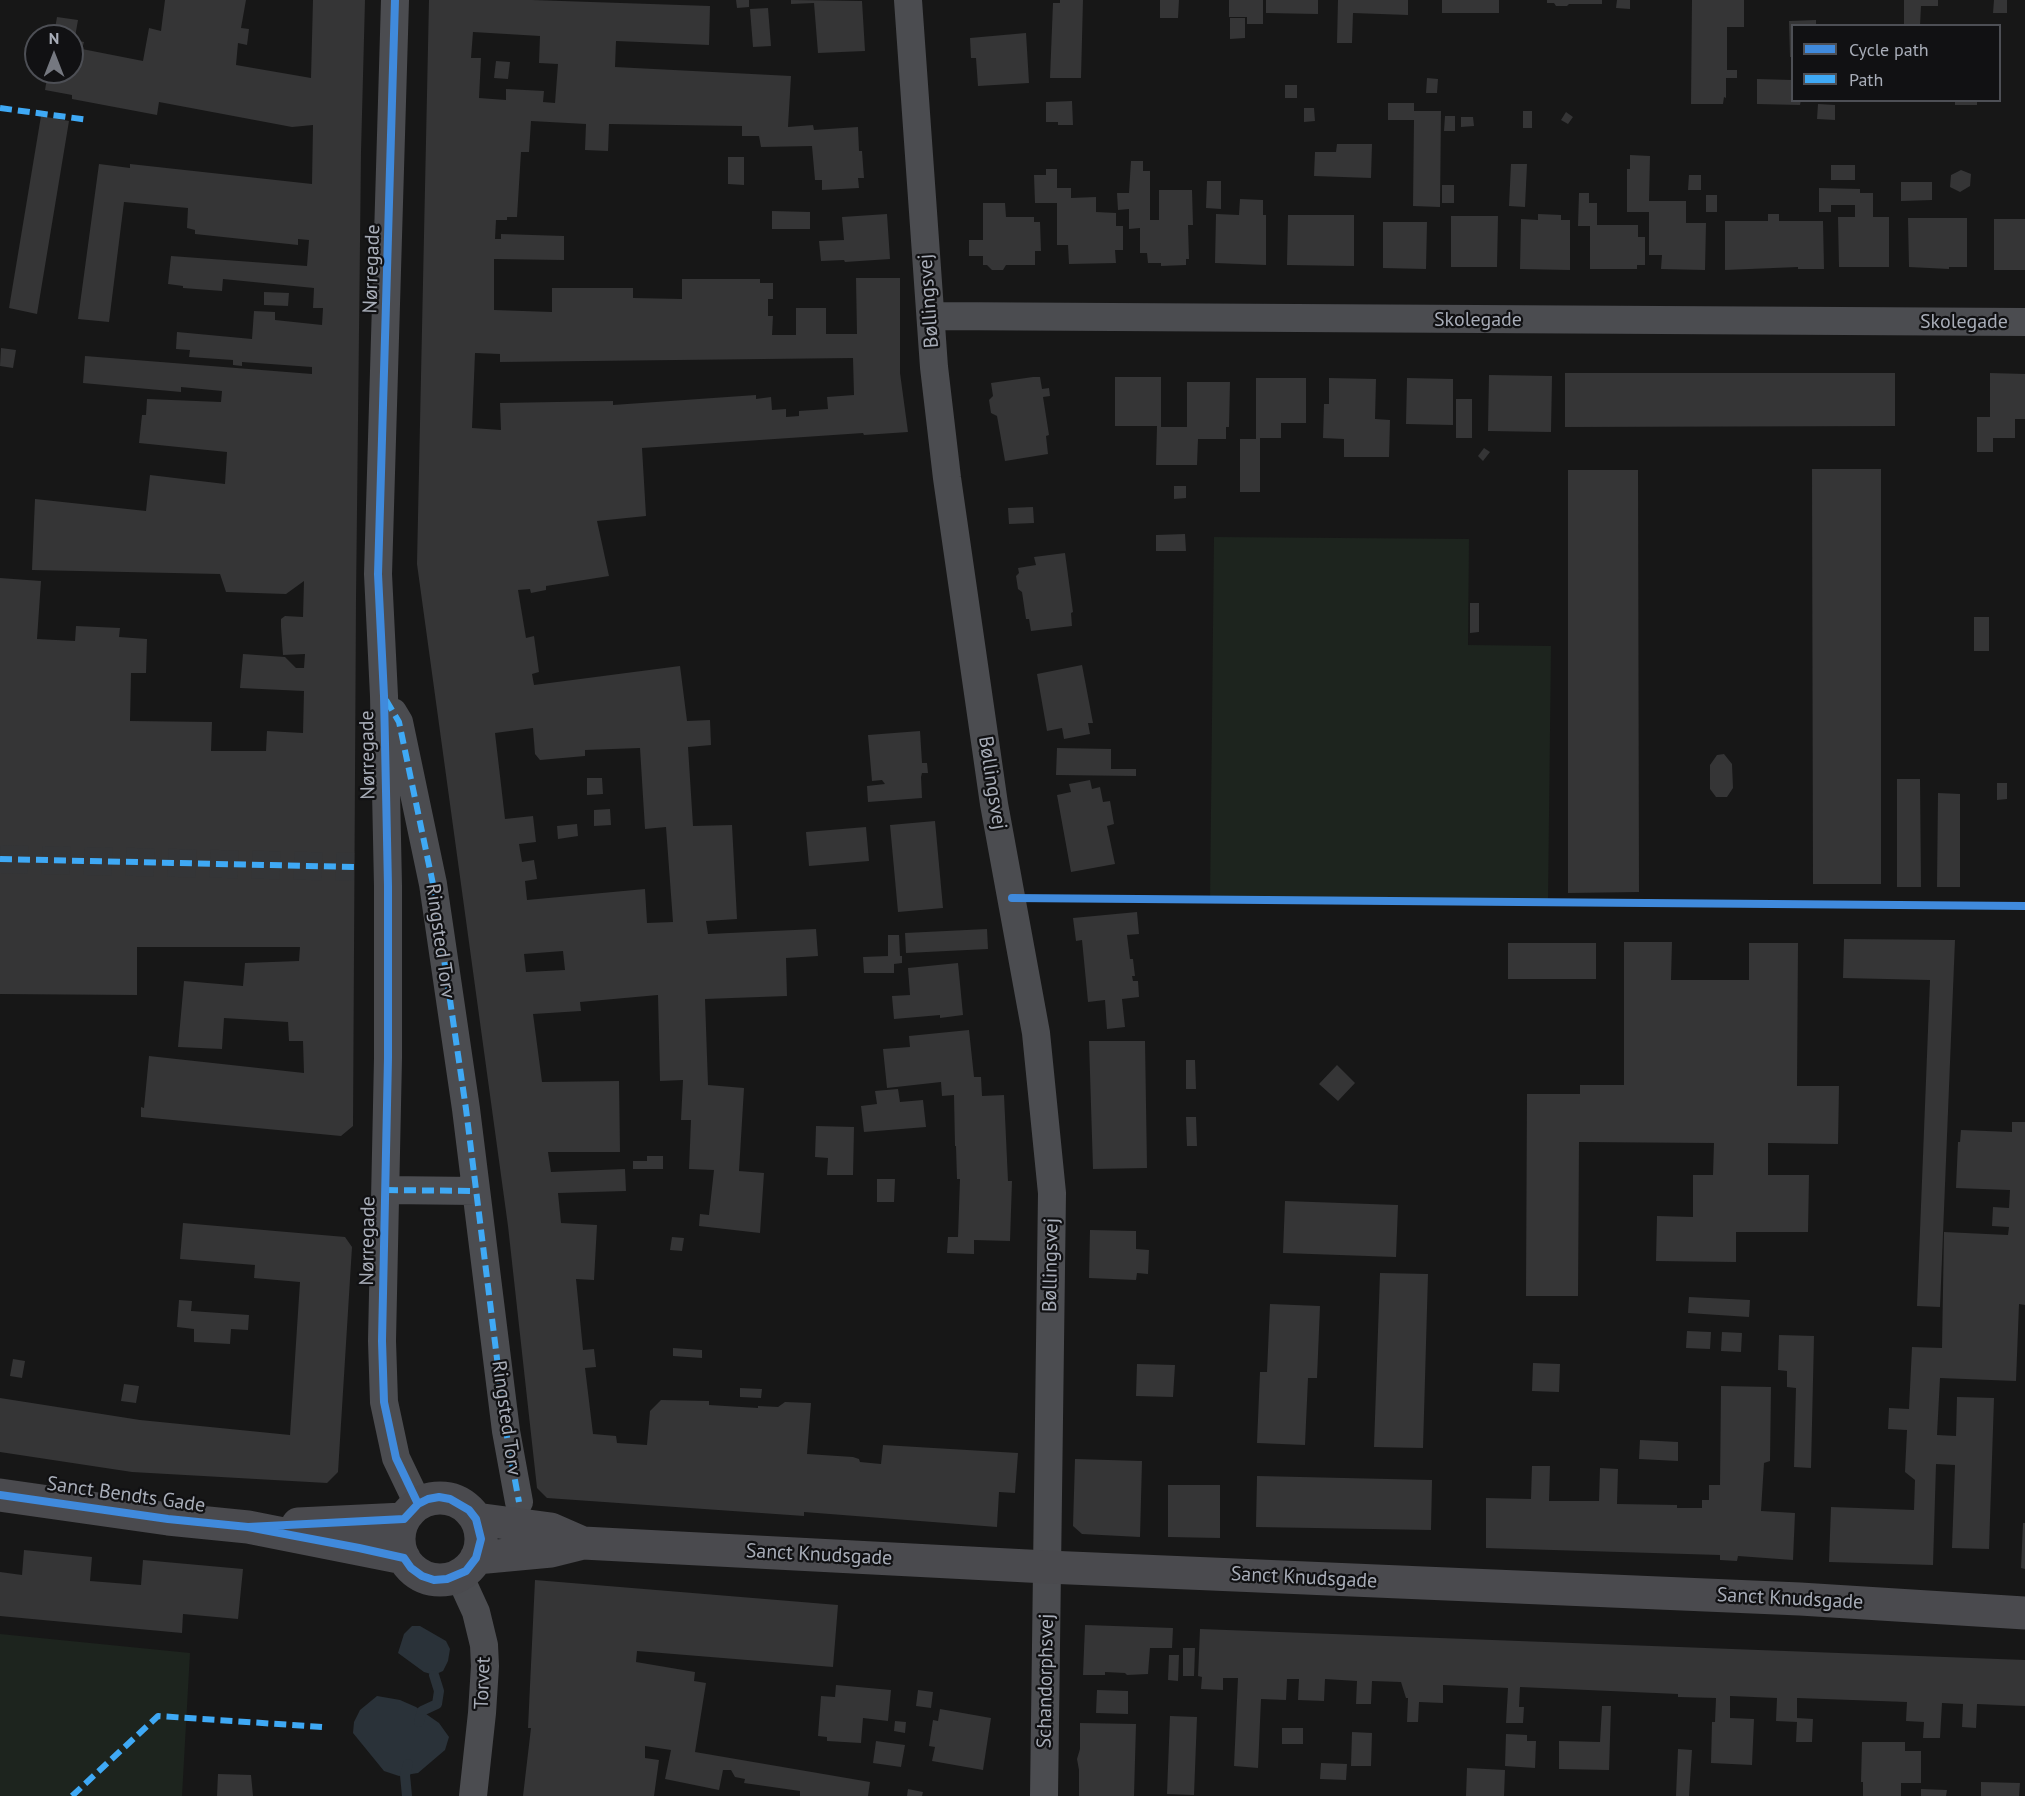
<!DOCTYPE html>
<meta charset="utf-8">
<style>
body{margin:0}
#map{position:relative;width:2025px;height:1796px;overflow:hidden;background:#171717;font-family:"PT Sans",sans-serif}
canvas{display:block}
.legend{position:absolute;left:1791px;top:24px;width:210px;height:78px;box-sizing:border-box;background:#111113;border:2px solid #4d4f55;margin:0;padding:8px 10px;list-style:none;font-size:18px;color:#a8adb8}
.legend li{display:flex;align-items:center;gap:12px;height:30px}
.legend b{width:30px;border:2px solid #4d4f55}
.north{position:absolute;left:24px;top:24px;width:60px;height:60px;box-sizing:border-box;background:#111113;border:2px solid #4d4f55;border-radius:50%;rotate:0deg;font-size:16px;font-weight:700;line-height:24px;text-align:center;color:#a8adb8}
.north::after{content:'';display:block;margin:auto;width:21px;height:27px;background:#757880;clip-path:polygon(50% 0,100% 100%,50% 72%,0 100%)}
</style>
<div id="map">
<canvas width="2025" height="1796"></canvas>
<ul class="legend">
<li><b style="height:8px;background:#408adc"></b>Cycle path</li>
<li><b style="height:8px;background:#3fa9f5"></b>Path</li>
</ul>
<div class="north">N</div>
</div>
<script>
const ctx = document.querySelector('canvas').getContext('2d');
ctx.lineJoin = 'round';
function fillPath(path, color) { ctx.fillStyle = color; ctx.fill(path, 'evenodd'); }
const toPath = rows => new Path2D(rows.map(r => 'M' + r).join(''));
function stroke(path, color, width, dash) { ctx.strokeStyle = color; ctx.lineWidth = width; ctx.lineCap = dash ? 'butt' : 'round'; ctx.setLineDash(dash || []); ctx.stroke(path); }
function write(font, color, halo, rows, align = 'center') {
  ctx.font = font + ' "PT Sans",sans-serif'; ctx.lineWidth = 4.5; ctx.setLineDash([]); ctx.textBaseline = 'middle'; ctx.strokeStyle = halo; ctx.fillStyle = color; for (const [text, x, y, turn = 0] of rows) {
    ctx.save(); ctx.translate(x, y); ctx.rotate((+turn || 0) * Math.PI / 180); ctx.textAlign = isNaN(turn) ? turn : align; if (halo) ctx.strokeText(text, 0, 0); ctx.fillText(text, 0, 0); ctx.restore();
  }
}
fillPath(toPath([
 [1214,537,1469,539,1468,645,1551,646,1548,902,1210,900],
 [0,1634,190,1653,182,1796,0,1796]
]), '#1d241e');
fillPath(toPath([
 [412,1626,420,1626,446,1641,450,1649,448,1661,443,1671,434,1675,424,1672,398,1653,404,1634],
 [377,1696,400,1700,416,1707,439,1723,449,1737,445,1750,418,1773,399,1776,384,1771,353,1733,354,1722,360,1710]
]), '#2a3239');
stroke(toPath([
 [419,1722,422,1711,437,1704,439,1691,434,1675],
 [407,1796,405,1775,408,1764]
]), '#2a3239', 10);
fillPath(toPath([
 [165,0,246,0,241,28,249,29,247,45,238,43,236,65,311,78,313,0,365,0,361,152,356,599,353,1126,341,1136,141,1117,141,1107,144,1108,149,1056,304,1073,303,1041,289,1041,288,1022,224,1018,222,1049,178,1047,184,981,243,986,245,963,299,961,300,947,137,947,137,995,0,994,0,578,41,581,37,639,75,641,76,626,120,628,119,637,147,639,146,673,131,673,130,721,212,722,211,751,266,751,267,731,303,733,304,691,240,688,243,654,285,657,296,668,304,668,305,654,283,655,281,627,281,619,285,616,303,617,304,581,286,594,226,592,220,574,32,570,35,499,146,511,150,475,225,484,227,452,139,443,142,415,146,415,147,399,221,402,222,391,181,387,181,392,83,383,85,356,312,374,312,367,242,362,242,366,233,365,233,360,189,357,190,350,176,349,177,332,252,339,254,311,275,312,275,320,322,325,323,308,313,308,314,288,223,279,222,291,183,288,183,286,168,284,171,256,307,266,309,240,298,239,298,245,195,234,195,230,187,228,188,208,124,202,109,322,78,319,99,164,130,168,130,164,312,184,313,125,292,127,159,102,157,115,72,99,72,95,45,90,48,72,72,72,72,40,84,42,82,49,143,61,149,28,161,31],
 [429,0,532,0,710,6,709,45,616,41,615,67,791,76,788,127,813,125,814,130,858,127,859,151,862,151,864,178,858,178,859,188,822,190,822,180,815,180,812,146,761,147,759,136,742,136,742,126,609,124,608,151,585,150,586,124,531,121,529,152,521,152,517,217,507,217,507,220,496,220,495,239,501,239,501,234,564,236,564,260,494,259,494,310,552,312,552,288,633,288,633,298,682,299,682,279,760,279,760,283,773,283,773,299,768,299,768,316,773,316,772,335,796,335,796,308,826,308,826,334,857,334,856,278,900,278,900,373,908,432,864,435,863,433,642,448,646,516,597,521,609,576,546,586,546,590,531,593,530,589,518,590,526,638,534,636,539,672,532,674,534,685,680,666,687,721,710,720,711,745,688,747,693,826,732,825,737,919,706,921,708,934,816,929,818,956,786,958,787,996,705,999,708,1085,744,1088,739,1171,764,1173,760,1233,699,1226,700,1214,709,1215,714,1170,689,1169,691,1120,681,1120,683,1080,660,1081,658,995,580,1002,581,1011,533,1014,542,1082,619,1081,620,1152,548,1152,551,1172,625,1169,626,1191,558,1193,561,1223,597,1225,594,1280,576,1279,583,1350,594,1349,596,1367,585,1368,593,1434,616,1436,617,1443,647,1445,650,1411,661,1400,709,1401,709,1405,758,1408,758,1406,778,1407,785,1402,811,1403,807,1454,853,1457,859,1459,860,1462,881,1464,883,1445,1018,1453,1015,1493,999,1492,997,1527,804,1512,804,1516,547,1498,537,1488,508,1226,417,564],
 [473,32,540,36,539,63,558,64,555,103,543,102,544,91,506,89,506,100,479,98,481,58,471,58],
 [475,353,500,354,500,362,853,358,854,395,827,397,828,409,799,411,799,416,786,417,786,409,772,410,771,397,756,399,756,395,613,405,613,401,500,403,501,430,472,428],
 [533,728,535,754,540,760,585,756,585,750,640,748,645,829,666,827,673,922,647,923,645,889,527,900,525,881,537,879,534,860,522,862,519,844,536,842,533,816,505,819,495,733],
 [563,951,565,970,526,972,524,954],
 [736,0,749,0,749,7,737,8],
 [791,0,862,1,865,51,818,53,814,3,791,4],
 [1060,0,1083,0,1081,78,1050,78,1053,3,1060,3],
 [1160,0,1179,0,1178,18,1160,18],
 [1229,0,1263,0,1263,24,1247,24,1247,17,1229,17],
 [1266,0,1318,0,1318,14,1266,13],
 [1338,0,1408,0,1408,15,1353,13,1352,43,1337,43],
 [1442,0,1499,0,1499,13,1442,13],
 [1547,0,1602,0,1602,4,1569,4,1567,6,1556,6,1554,3,1547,3],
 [1617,0,1630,0,1630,9,1616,8],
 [1692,0,1744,0,1744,27,1727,27,1727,70,1737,70,1737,78,1726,78,1726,98,1724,97,1723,104,1691,104],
 [1904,0,1938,0,1938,6,1921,6,1920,26,1904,25],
 [1994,0,2007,0,2007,13,1993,13],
 [768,8,771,46,753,47,750,9],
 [57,17,78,20,75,37,54,34],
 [1230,18,1245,18,1245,38,1230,39],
 [1816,20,1816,26,1792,26,1792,57,1790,57,1789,21],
 [1026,33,1029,83,978,86,976,58,971,58,970,38],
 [496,61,510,62,508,79,494,78],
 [1427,78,1438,79,1437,93,1426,93],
 [1757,79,1792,80,1792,100,1801,100,1800,105,1757,104],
 [1285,85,1297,85,1297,98,1285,98],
 [1955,100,1977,100,1977,105,1955,105],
 [1072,101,1073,125,1058,125,1058,122,1046,122,1046,102],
 [1388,103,1414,103,1414,111,1441,111,1440,207,1413,206,1414,120,1388,120],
 [1818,104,1835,105,1835,120,1817,119],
 [1304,108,1314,108,1315,121,1304,122],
 [1523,111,1532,111,1532,128,1523,128],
 [1566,112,1573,117,1568,124,1561,120],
 [41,116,69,121,37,314,9,308],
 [1445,116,1455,116,1455,131,1444,131],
 [1461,117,1473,117,1474,126,1461,127],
 [1337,144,1372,144,1371,178,1314,176,1315,152,1336,152],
 [1630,155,1650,156,1649,201,1686,201,1686,223,1706,223,1705,270,1661,269,1662,255,1649,255,1649,212,1627,212,1627,169,1630,169],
 [728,157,744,157,744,185,728,184],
 [1131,161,1143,161,1143,171,1150,171,1150,220,1159,220,1159,190,1192,190,1193,225,1188,225,1189,259,1186,259,1186,265,1161,266,1161,263,1148,263,1147,253,1140,253,1140,228,1129,229,1129,209,1118,210,1117,193,1129,193],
 [1511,164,1527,164,1525,207,1509,206],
 [1831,165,1855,165,1855,180,1831,180],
 [1046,169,1057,169,1057,188,1071,188,1071,198,1096,197,1096,212,1116,213,1116,226,1123,226,1123,250,1115,250,1116,263,1069,264,1068,245,1057,245,1057,203,1035,203,1034,175,1046,175],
 [1961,170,1971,174,1970,186,1960,192,1950,187,1951,175],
 [1689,175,1701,175,1701,190,1688,190],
 [1207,181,1221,181,1221,209,1206,208],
 [1901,182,1932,182,1932,200,1901,201],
 [1442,185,1454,185,1454,203,1442,203],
 [1819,188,1860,189,1860,193,1873,193,1873,217,1889,217,1889,267,1839,267,1838,217,1855,217,1855,205,1831,205,1831,212,1819,212],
 [1579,193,1589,193,1589,203,1597,203,1597,225,1638,225,1638,237,1645,237,1645,265,1637,265,1637,269,1590,269,1590,226,1578,226],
 [1706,195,1717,195,1717,212,1706,212],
 [1240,199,1263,200,1263,215,1266,215,1266,265,1215,263,1216,214,1239,215],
 [983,203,1005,203,1006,217,1034,217,1034,222,1040,222,1041,251,1035,251,1035,265,1006,265,1003,270,992,270,987,265,983,265,983,256,969,256,969,240,983,240],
 [772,211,810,212,810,229,772,229],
 [887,214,890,259,845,262,844,260,821,261,819,241,844,240,842,217],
 [1538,214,1561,215,1561,220,1570,220,1570,270,1520,269,1521,219,1538,220],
 [1768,214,1779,214,1779,221,1823,221,1824,269,1798,269,1798,267,1725,270,1725,221,1768,221],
 [1288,215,1354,215,1354,266,1287,265],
 [1451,216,1498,216,1497,267,1451,267],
 [1908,218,1967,218,1967,267,1949,267,1949,269,1909,267],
 [1994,219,2025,219,2025,270,1994,270],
 [1383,222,1427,222,1426,269,1383,268],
 [264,292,289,293,288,306,264,305],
 [1,348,16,350,13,368,0,366],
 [1565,373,1895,373,1895,426,1565,427],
 [1990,373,2025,374,2025,419,2015,419,2015,438,1993,438,1993,452,1977,452,1977,417,1990,417],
 [1489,375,1552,376,1551,432,1488,431],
 [1033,377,1040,377,1042,389,1049,388,1050,396,1043,397,1049,435,1046,436,1048,454,1005,461,997,416,991,413,989,400,993,396,991,383],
 [1115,377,1161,377,1161,427,1187,427,1187,382,1230,382,1229,427,1226,427,1226,439,1198,439,1197,465,1156,465,1157,426,1115,426],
 [1256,378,1306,378,1306,423,1281,423,1281,438,1260,438,1260,492,1240,492,1240,439,1256,439],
 [1329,378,1376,379,1375,419,1390,420,1389,457,1344,457,1344,439,1323,438,1324,404,1329,404],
 [1407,378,1453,379,1453,425,1406,424],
 [1456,399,1472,399,1472,438,1456,438],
 [1484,448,1490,452,1483,461,1478,456],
 [1812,469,1881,469,1881,884,1813,884],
 [1568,470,1638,470,1639,892,1568,893],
 [1174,486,1186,486,1186,498,1174,499],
 [1033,507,1034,523,1009,524,1008,508],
 [1185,534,1186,551,1156,551,1156,535],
 [1065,553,1073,612,1071,613,1072,626,1031,631,1029,619,1026,619,1022,592,1018,589,1016,576,1019,573,1018,568,1036,565,1034,557],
 [1470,603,1479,603,1479,632,1470,633],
 [1974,617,1989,617,1989,651,1974,651],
 [1082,665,1093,723,1088,723,1090,734,1064,739,1062,728,1047,731,1037,674],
 [920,731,922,763,927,763,928,773,922,773,921,777,922,798,868,802,867,786,885,784,882,780,872,781,868,735],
 [1057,748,1111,749,1111,769,1136,769,1136,776,1056,775],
 [1724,754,1732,764,1733,788,1727,797,1716,797,1710,789,1710,765,1717,755],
 [587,778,602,778,603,794,587,795],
 [1897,779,1920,779,1921,887,1897,887],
 [1090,780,1092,789,1100,787,1103,802,1110,801,1114,824,1107,826,1115,864,1071,872,1057,795,1071,792,1069,784],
 [1997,783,2007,783,2007,799,1997,800],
 [1938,793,1960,794,1960,887,1937,887],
 [610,809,611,825,594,826,594,810],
 [935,821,943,908,898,912,890,825],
 [577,824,578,836,558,839,557,826],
 [866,827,869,861,809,866,806,832],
 [1137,912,1139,934,1127,935,1130,959,1133,959,1135,976,1132,976,1133,981,1138,981,1139,997,1122,999,1125,1027,1107,1029,1105,1000,1088,1002,1082,940,1076,941,1073,918],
 [987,929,988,949,906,953,905,933],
 [888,935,899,935,900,956,902,956,902,963,894,964,894,973,864,973,863,957,888,956],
 [1844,939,1955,940,1940,1307,1917,1306,1930,980,1843,978],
 [1624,942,1672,942,1671,980,1749,980,1749,943,1798,943,1797,1086,1839,1086,1838,1144,1768,1143,1768,1175,1809,1175,1808,1232,1736,1232,1736,1262,1656,1261,1657,1216,1693,1217,1693,1175,1713,1175,1714,1143,1579,1142,1578,1296,1526,1296,1527,1094,1580,1094,1580,1085,1624,1085],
 [1508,943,1596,943,1596,979,1508,979],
 [958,963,963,1015,940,1018,940,1015,894,1019,892,996,910,995,908,968],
 [969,1030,974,1077,981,1077,982,1096,1004,1095,1008,1181,1012,1181,1010,1241,974,1240,974,1254,947,1253,948,1237,958,1237,960,1179,957,1179,956,1146,955,1146,954,1095,942,1096,941,1082,887,1088,883,1049,910,1047,909,1036],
 [1089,1041,1145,1041,1147,1168,1093,1169],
 [1186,1060,1195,1060,1196,1089,1186,1089],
 [1337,1065,1355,1083,1338,1101,1319,1084],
 [898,1089,900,1102,923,1100,926,1127,864,1132,861,1106,877,1104,875,1091],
 [1186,1117,1196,1117,1197,1146,1187,1146],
 [2012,1122,2025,1122,2025,1305,2019,1304,2016,1381,1940,1378,1937,1435,1956,1436,1957,1397,1994,1398,1989,1549,1952,1548,1955,1465,1936,1464,1933,1565,1829,1562,1831,1507,1914,1510,1915,1480,1905,1472,1907,1430,1888,1429,1889,1408,1909,1409,1912,1347,1942,1348,1944,1232,2008,1235,2009,1227,1992,1226,1993,1207,2009,1208,2010,1190,1956,1188,1958,1142,1960,1142,1961,1130,2012,1132],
 [816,1126,854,1127,853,1175,827,1175,828,1158,815,1157],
 [647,1156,663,1156,663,1169,633,1169,633,1161,647,1161],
 [877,1179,895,1179,894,1202,877,1202],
 [1285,1201,1398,1205,1396,1257,1283,1253],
 [183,1223,345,1237,352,1247,338,1472,327,1483,132,1472,0,1452,0,1398,140,1420,290,1435,300,1282,254,1278,255,1265,180,1259],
 [1090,1230,1136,1231,1136,1249,1149,1250,1148,1274,1137,1273,1136,1280,1089,1278],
 [672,1237,684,1238,682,1251,670,1250],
 [1380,1273,1428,1274,1423,1448,1374,1447],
 [1689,1297,1750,1300,1749,1317,1688,1313],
 [179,1300,192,1301,191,1311,249,1315,248,1330,231,1329,230,1344,194,1342,194,1329,177,1327],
 [1270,1304,1320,1306,1317,1378,1308,1378,1305,1445,1257,1443,1260,1372,1267,1372],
 [1687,1331,1711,1332,1710,1349,1686,1348],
 [1722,1332,1742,1333,1741,1352,1721,1351],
 [1779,1335,1814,1336,1811,1468,1794,1467,1796,1388,1787,1387,1787,1371,1778,1370],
 [673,1348,702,1350,702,1358,673,1356],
 [13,1359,25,1361,22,1378,10,1376],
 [1533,1363,1560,1364,1559,1392,1532,1391],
 [1137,1364,1175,1365,1173,1397,1136,1396],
 [124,1384,139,1386,136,1403,121,1401],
 [1721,1386,1771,1387,1770,1461,1764,1463,1761,1511,1795,1513,1793,1560,1738,1556,1737,1561,1720,1560,1720,1555,1486,1548,1486,1498,1531,1499,1532,1466,1550,1466,1549,1501,1599,1501,1600,1468,1618,1469,1617,1504,1677,1505,1677,1508,1702,1508,1702,1500,1709,1500,1709,1485,1720,1485],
 [740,1388,762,1389,761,1398,740,1397],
 [1640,1440,1678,1442,1678,1461,1639,1459],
 [1075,1459,1142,1461,1140,1537,1082,1534,1073,1526],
 [1257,1476,1432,1480,1431,1530,1256,1527],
 [1168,1485,1220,1485,1220,1538,1168,1537],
 [2023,1523,2025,1523,2025,1569,2021,1568],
 [24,1550,92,1557,90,1581,141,1585,143,1560,243,1569,238,1619,183,1614,182,1633,0,1616,0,1572,22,1575],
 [535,1580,838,1605,833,1667,637,1651,636,1662,695,1672,694,1681,706,1683,695,1752,870,1782,868,1796,800,1796,800,1791,744,1783,745,1779,735,1777,731,1770,723,1770,719,1790,665,1779,671,1750,645,1746,645,1758,659,1760,654,1796,523,1796,531,1728,528,1728],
 [1085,1625,1173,1628,1172,1648,1150,1648,1148,1674,1127,1675,1125,1673,1105,1672,1105,1675,1083,1675],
 [1200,1629,2025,1660,2025,1706,1977,1704,1976,1728,1962,1727,1963,1704,1942,1703,1940,1738,1923,1738,1924,1722,1906,1721,1907,1702,1797,1698,1797,1718,1813,1719,1812,1742,1796,1742,1797,1722,1776,1721,1777,1698,1730,1696,1730,1718,1754,1719,1752,1765,1711,1763,1712,1722,1715,1722,1716,1698,1678,1697,1678,1694,1520,1687,1519,1707,1524,1707,1523,1723,1506,1723,1508,1688,1443,1685,1443,1703,1419,1702,1418,1722,1407,1722,1408,1698,1406,1698,1401,1682,1372,1681,1371,1704,1356,1704,1357,1681,1325,1679,1324,1701,1298,1700,1299,1679,1287,1679,1286,1700,1261,1699,1258,1768,1234,1766,1238,1678,1223,1678,1223,1690,1201,1689,1202,1677,1198,1676],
 [1183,1648,1195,1648,1194,1676,1183,1676],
 [1169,1655,1179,1655,1178,1681,1168,1680],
 [836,1685,891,1690,888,1721,863,1718,861,1743,827,1741,827,1737,818,1736,821,1696,835,1697],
 [918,1690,933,1692,931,1708,916,1706],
 [1097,1690,1128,1691,1128,1714,1096,1713],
 [1602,1706,1611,1706,1609,1770,1559,1769,1559,1741,1600,1742],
 [940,1709,991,1718,983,1770,932,1761,935,1747,929,1746,933,1720,938,1721],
 [1170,1716,1197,1717,1194,1795,1167,1794],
 [895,1721,906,1722,905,1733,894,1731],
 [1080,1723,1136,1724,1134,1796,1079,1796,1079,1770,1077,1759,1080,1749],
 [1282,1728,1303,1728,1303,1744,1282,1744],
 [1352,1732,1372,1733,1371,1766,1351,1766],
 [1506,1734,1527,1735,1527,1741,1536,1741,1535,1768,1505,1766],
 [876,1741,905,1745,901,1767,873,1763],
 [1862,1742,1905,1742,1905,1751,1921,1751,1921,1783,1901,1783,1901,1796,1863,1796,1863,1782,1861,1782],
 [1678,1749,1692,1750,1689,1796,1676,1796],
 [1321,1763,1347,1764,1346,1780,1320,1779],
 [1467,1768,1505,1770,1504,1796,1466,1796],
 [218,1774,251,1775,253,1796,217,1796],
 [1981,1782,2020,1783,2019,1796,1981,1796],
 [908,1789,923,1792,922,1796,907,1796],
 [1921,1789,1947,1790,1946,1796,1921,1796]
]), '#353536');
stroke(toPath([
 [0,859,354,867]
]), '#343537', 28, [28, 14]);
stroke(toPath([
 [395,0,378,574,384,696,388,886,388,1058,382,1341,384,1402,396,1458,418,1504],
 [908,0,934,367,947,478,994,804,1036,1033,1052,1193,1044,1796],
 [931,316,2025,322],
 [393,712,399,722,433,884,466,1109,506,1431,519,1502],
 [386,1190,476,1191],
 [459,1575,476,1612,484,1645,485,1666,482,1713,473,1796]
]), '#4b4c50', 28);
stroke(toPath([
 [0,1495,168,1519,248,1527,404,1558],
 '399 1539a41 41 0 1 1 82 0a41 41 0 1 1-82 0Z',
 [476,1519,551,1529,583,1543],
 [298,1524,404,1519],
 [476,1558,551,1551,583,1543,1047,1567,1800,1599,2025,1613]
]), '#4a4a4e', 33);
stroke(toPath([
 [0,108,89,120],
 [386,700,399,722,433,884,466,1109,506,1431,519,1502],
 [0,859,354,867],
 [386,1190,476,1191],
 [72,1796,158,1716,322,1727]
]), '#3fa9f5', 6, [12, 6]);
stroke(toPath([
 [395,0,378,574,384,696,388,886,388,1058,382,1341,384,1402,396,1458,418,1504],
 [1012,898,2025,906],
 [0,1495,168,1519,248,1527,359,1548,404,1558,411,1568,422,1576,434,1580,447,1579,466,1571,476,1558,481,1539,476,1519,469,1510,450,1499,439,1497,428,1499,418,1504,404,1519,248,1527]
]), '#408adc', 8);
write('20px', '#a8adb8', '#111113', [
 ["Nørregade",372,269,-88],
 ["Bøllingsvej",929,301,-94],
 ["Skolegade",1478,320],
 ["Skolegade",1964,322],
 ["Nørregade",368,755,-91],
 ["Bøllingsvej",992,783,81],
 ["Ringsted Torv",440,941,82],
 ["Nørregade",368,1241,-89],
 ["Bøllingsvej",1051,1265,-89],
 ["Ringsted Torv",506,1418,82],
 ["Sanct Bendts Gade",126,1495,8],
 ["Sanct Knudsgade",819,1555,3],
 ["Sanct Knudsgade",1304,1578,3],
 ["Sanct Knudsgade",1790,1599,3],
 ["Schandorphsvej",1046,1681,-89],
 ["Torvet",483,1683,-88]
]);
</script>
